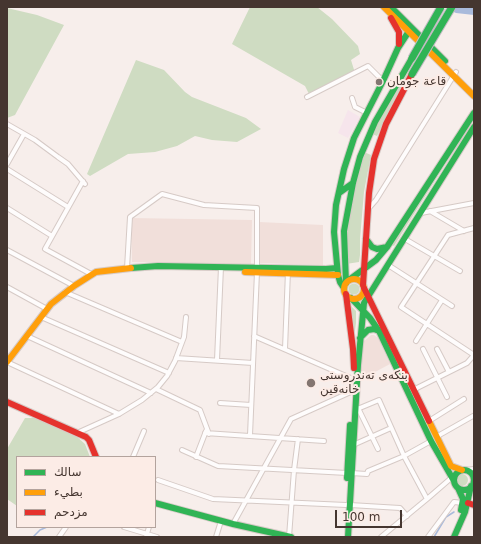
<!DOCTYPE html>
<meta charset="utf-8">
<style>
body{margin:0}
#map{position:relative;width:481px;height:544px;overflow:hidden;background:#f7eeeb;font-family:"DejaVu Sans","Noto Naskh Arabic",sans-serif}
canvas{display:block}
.frame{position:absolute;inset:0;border:8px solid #453630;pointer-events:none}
.legend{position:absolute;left:16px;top:456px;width:140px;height:72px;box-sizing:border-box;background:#fcece6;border:1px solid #b3a39d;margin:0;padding:5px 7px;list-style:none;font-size:12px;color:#453630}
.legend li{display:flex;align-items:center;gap:8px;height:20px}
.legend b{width:20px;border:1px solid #b3a39d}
.scale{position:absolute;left:335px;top:510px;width:67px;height:18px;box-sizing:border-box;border:2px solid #453630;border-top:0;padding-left:5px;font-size:12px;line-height:14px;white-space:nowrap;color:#453630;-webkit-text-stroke:3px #fcece6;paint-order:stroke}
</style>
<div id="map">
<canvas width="481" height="544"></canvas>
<div class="frame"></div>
<ul class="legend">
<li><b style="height:5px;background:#30b455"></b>سالك</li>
<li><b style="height:5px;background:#ff9f0a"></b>بطيء</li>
<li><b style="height:5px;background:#e5322d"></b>مزدحم</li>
</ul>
<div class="scale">100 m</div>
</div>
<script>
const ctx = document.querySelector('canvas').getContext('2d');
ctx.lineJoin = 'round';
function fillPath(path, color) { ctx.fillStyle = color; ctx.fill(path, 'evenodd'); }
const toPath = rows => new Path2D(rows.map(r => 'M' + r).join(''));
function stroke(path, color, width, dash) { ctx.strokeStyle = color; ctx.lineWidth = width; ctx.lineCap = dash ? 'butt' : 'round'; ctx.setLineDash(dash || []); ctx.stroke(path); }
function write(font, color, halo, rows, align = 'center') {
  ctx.font = font + ' "DejaVu Sans","Noto Naskh Arabic",sans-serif'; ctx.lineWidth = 4; ctx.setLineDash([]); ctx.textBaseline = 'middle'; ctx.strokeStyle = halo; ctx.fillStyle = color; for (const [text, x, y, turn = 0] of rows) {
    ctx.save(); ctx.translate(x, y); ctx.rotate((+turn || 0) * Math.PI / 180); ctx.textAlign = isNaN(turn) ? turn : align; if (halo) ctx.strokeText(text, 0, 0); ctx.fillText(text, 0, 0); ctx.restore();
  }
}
fillPath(toPath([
 [348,110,360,117,348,138,338,133]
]), '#f6e5ec');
fillPath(toPath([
 [131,218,252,220,251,264,132,262],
 [259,222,323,225,323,265,259,263],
 [371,335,374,335,378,338,390,364,360,380,362,343]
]), '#f1dfda');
fillPath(toPath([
 [250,7,317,7,332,19,358,46,360,54,351,60,355,73,315,94,309,94,305,86,232,44],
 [7,8,37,15,64,25,15,115,7,118],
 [424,43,427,45,387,116,377,136,372,134],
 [136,60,164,70,185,92,192,97,246,118,261,129,237,142,212,140,195,136,177,146,155,152,128,154,90,176,87,174],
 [473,118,474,118,394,246,392,245],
 [364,152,371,155,364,192,360,239,360,255,359,262,346,264,347,226,351,204],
 '348.5 289a5.5 5.5 0 1 1 11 0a5.5 5.5 0 1 1-11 0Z',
 [348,303,356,311,356,323,354,337],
 [25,418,35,418,75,435,85,444,90,457,17,457,17,506,7,499,7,449],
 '456 480a6 6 0 1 1 12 0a6 6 0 1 1-12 0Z'
]), '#cfdcc2');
fillPath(toPath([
 [443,7,474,7,474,15,456,13]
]), '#a9badb');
stroke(toPath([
 [33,537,40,530,47,527],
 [434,537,446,517,454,512]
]), '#a9badb', 1.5);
const street = toPath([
 [307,97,368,66,383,81],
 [352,98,355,107,367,113],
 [7,124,35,140,58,157,68,164,85,184],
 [7,164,24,134],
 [7,169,68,207],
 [83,181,45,249,91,274],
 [7,208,52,236],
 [369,208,376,200,456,72],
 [430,211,464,231],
 [421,213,474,203],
 [405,239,460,271],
 [7,250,74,286],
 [388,265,452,306],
 [127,268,130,217,162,194,204,205,257,208,257,268],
 [7,287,47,309],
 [65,292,182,342],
 [41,317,169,373],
 [27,336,151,393],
 [254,336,353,379],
 [416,341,442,300],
 [285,349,288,271],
 [423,349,447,397],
 [437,349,449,372],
 [176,358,253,363],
 [217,360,221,267],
 [7,362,119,414],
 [156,389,200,410,209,434],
 [413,390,467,363,474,355,401,307,448,235,474,228],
 [220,403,251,405],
 [358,408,378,449],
 [355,410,379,400,404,456,427,499],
 [429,421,464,399],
 [77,433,119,414,142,400,158,387,167,376,175,361,184,337,186,317],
 [205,433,324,441],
 [250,435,257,272],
 [436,437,473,416],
 [353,445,391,428],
 [182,450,218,466,347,473],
 [133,457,144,431],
 [196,457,206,431],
 [465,470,474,469],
 [351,473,367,474,368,471,404,456,431,441],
 [158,480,213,499,346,505],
 [350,505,400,508,407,516],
 [233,524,291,419,353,391],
 [124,527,157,537],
 [59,537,66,527],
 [146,537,149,527],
 [216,537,221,521],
 [289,537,294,470,298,439],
 [381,537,427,499,457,473],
 [428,537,454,502,463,503]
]);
const fast = toPath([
 [391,7,445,61],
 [339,193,353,183],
 [366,239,372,247,377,249,387,247],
 [131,268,158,266,326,269,337,268],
 [349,280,376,260,387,247,474,113],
 [346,283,344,231,353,183,360,157,375,122,412,58],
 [344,288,340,282,338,275,334,232,336,205,344,169,354,138,383,81,398,48,411,28],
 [351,298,370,318,379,331,431,441,454,481],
 [360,338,368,330,374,329,379,331],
 '454 480a10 10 0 1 1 20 0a10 10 0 1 1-20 0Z',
 [347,478,350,425],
 [458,488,463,499,461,510],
 [155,503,233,524,291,537],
 [348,537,358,365,364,303,474,127],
 [454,537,465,512,471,486]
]);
const slow = toPath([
 [384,7,474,96],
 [245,272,338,275],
 '344 289a10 10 0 1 1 20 0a10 10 0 1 1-20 0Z',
 [7,362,51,304,74,286,96,272,131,268],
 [429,421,451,466,462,470]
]);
const jam = toPath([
 [391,18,399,32,399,44],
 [363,285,369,193,374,159,386,124,412,74],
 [364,288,429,421],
 [346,294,353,349,354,368],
 [7,402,86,437,89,440,96,457],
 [468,503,474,505]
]);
stroke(street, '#d6cac6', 6);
stroke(fast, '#d6cac6', 8);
stroke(slow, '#d6cac6', 8);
stroke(jam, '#d6cac6', 8);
stroke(street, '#fefcfc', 4);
stroke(fast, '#30b455', 6);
stroke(slow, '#ff9f0a', 6);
stroke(jam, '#e5322d', 6);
const fastBridge = toPath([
 [412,58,441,7],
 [412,74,452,7]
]);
stroke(fastBridge, '#c2bcc3', 9, []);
stroke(fastBridge, '#30b455', 7);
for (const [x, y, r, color] of [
 [379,82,4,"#837671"],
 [311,383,5,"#837671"]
]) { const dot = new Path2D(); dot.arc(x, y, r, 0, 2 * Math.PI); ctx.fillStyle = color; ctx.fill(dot); stroke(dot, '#fcece6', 1.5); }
write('12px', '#453630', '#fcece6', [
 ["قاعة جومان",387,82],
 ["بنکەی تەندروستی",320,376],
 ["خانەقین",320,390]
], 'left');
</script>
